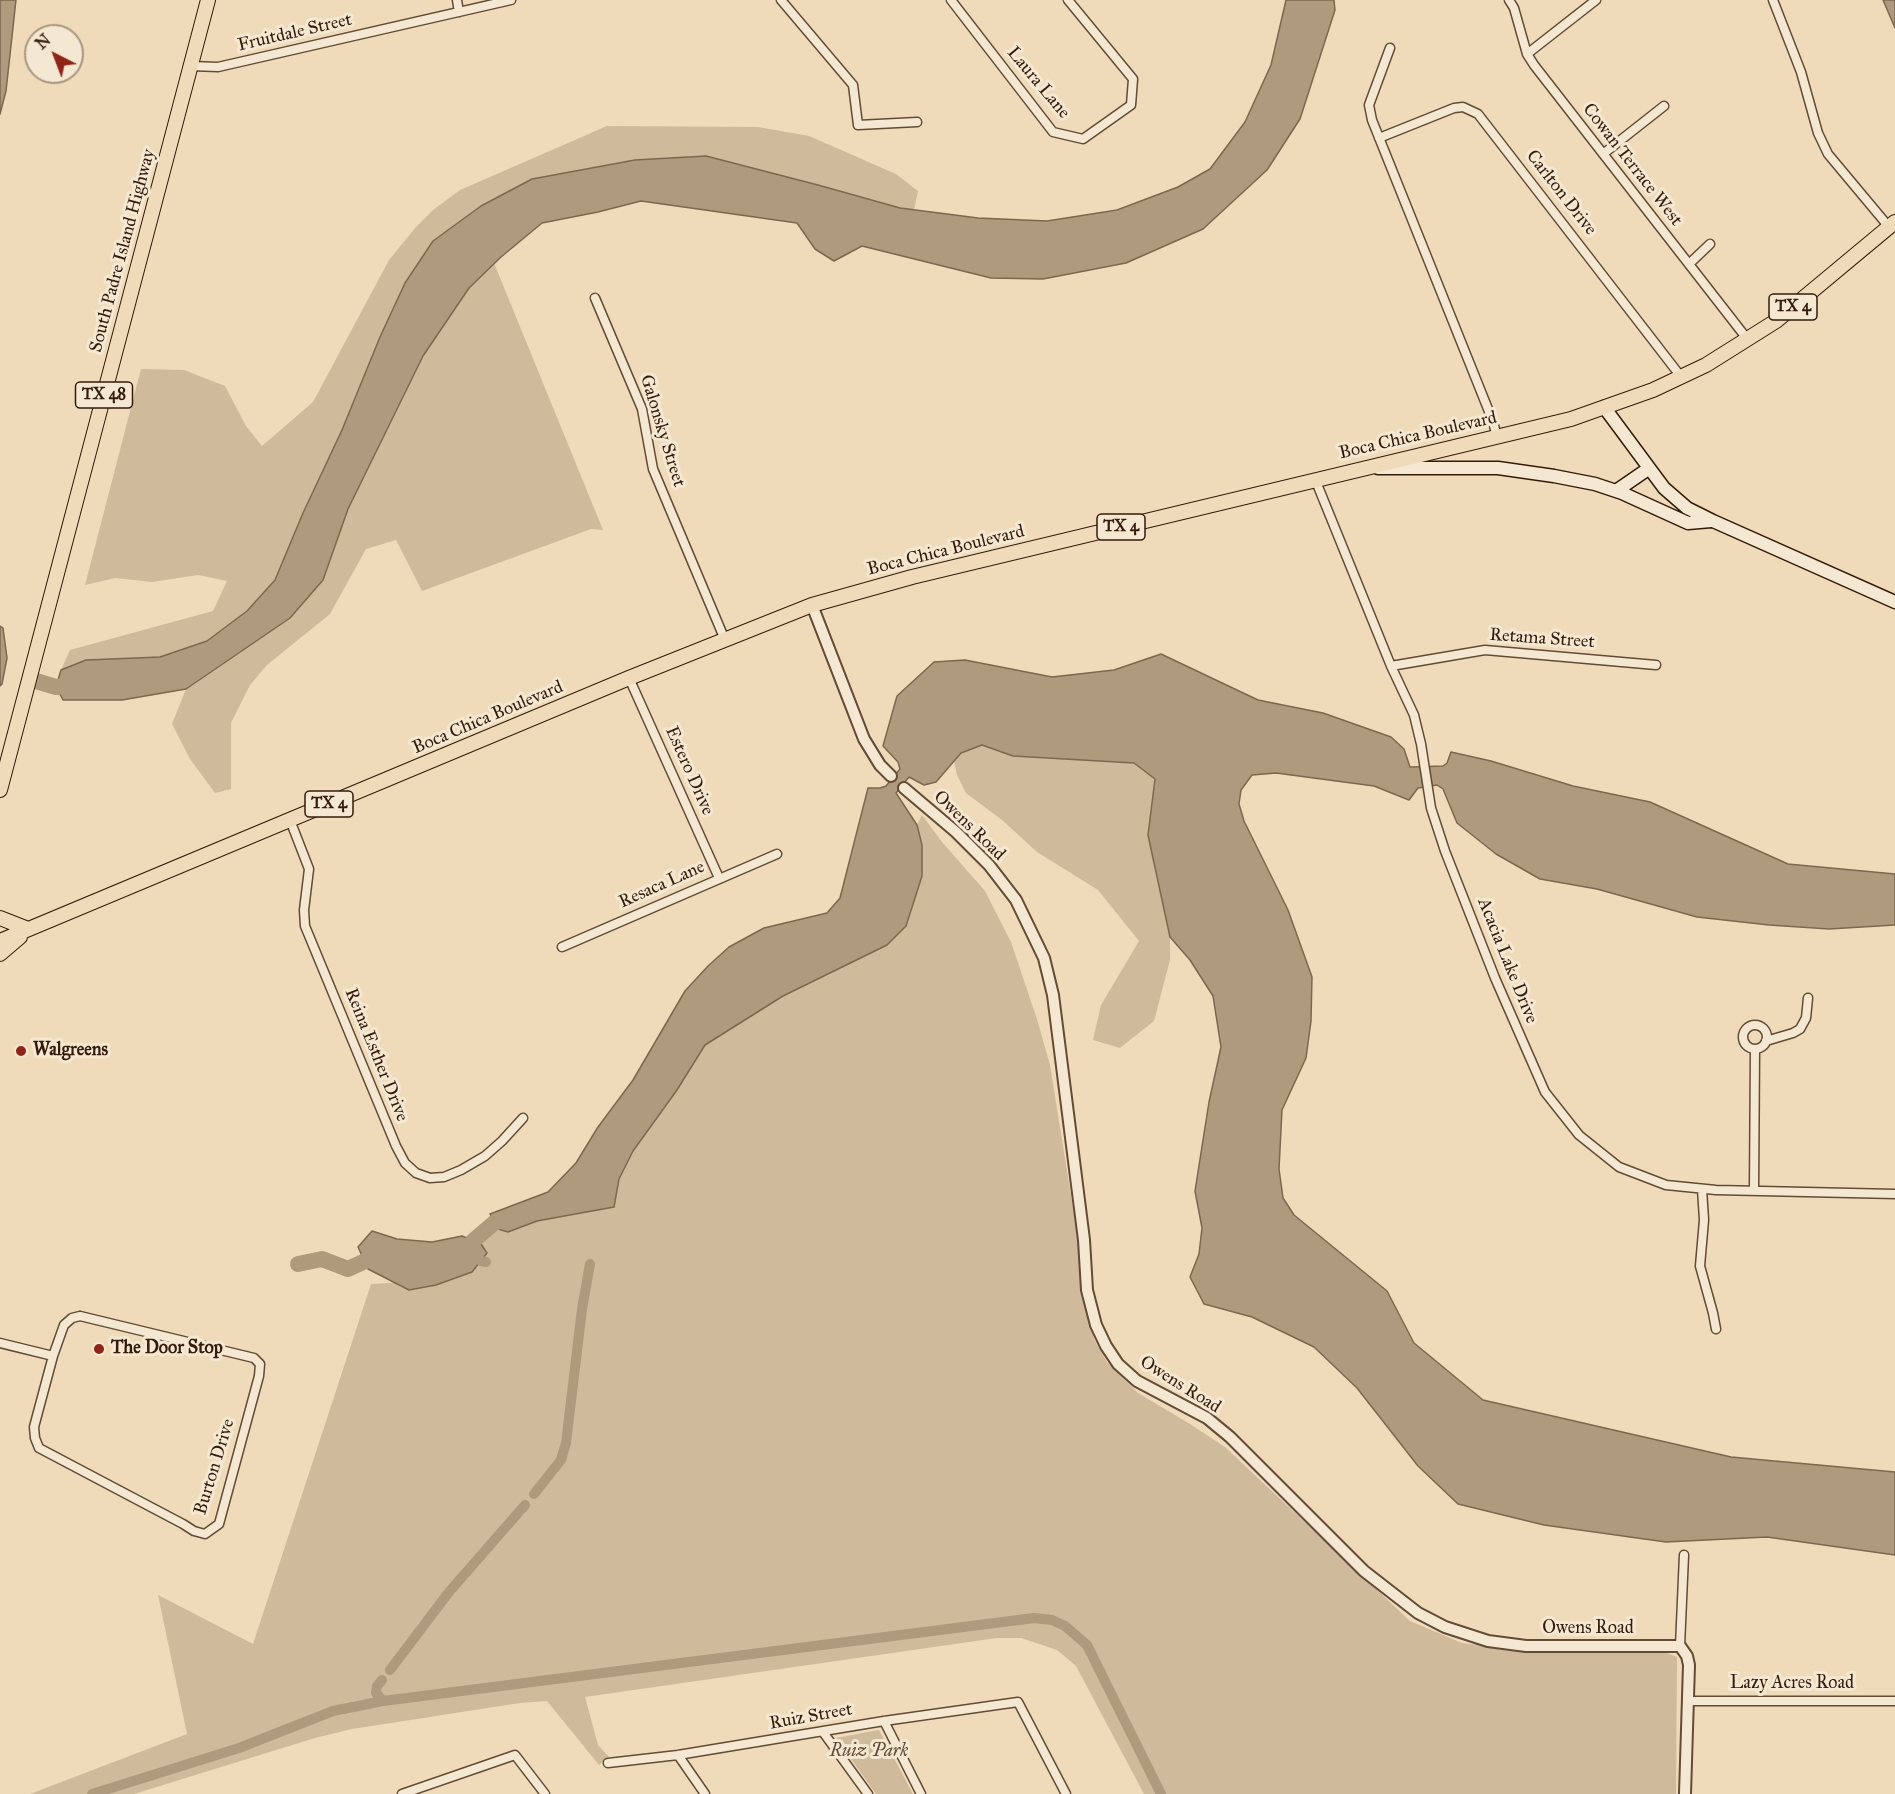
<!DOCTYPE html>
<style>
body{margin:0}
#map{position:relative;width:1895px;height:1794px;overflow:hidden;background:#efdbb9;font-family:"IM FELL Great Primer",serif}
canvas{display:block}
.north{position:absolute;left:24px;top:24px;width:60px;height:60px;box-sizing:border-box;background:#f5e8d2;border:2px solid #a89682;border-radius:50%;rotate:318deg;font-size:16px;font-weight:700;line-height:24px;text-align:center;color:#341b0a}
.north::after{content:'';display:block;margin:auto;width:21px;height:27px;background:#8f2418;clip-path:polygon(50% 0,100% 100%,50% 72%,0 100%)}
</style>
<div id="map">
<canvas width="1895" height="1794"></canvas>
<div class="north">N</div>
</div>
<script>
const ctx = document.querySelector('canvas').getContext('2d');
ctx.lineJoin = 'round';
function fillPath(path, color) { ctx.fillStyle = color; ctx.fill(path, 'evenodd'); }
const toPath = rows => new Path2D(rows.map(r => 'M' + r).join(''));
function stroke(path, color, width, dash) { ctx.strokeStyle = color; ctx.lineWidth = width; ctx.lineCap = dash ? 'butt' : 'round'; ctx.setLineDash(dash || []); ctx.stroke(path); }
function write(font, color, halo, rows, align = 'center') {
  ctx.font = font + ' "IM FELL Great Primer",serif'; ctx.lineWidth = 6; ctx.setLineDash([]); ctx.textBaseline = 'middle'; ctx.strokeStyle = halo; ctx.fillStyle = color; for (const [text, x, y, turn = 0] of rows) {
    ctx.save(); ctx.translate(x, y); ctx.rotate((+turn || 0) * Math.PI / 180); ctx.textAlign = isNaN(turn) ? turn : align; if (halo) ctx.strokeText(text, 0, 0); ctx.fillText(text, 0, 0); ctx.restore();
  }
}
fillPath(toPath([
 [607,126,758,127,809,136,896,174,918,191,914,210,900,208,818,185,706,156,635,160,532,179,481,206,433,241,405,283,380,337,342,430,303,513,276,578,247,611,207,641,160,657,86,660,61,670,70,650,213,611,227,581,198,575,152,582,115,578,85,585,141,369,184,370,225,386,246,426,262,446,313,402,389,260,416,227,433,210,460,190],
 [494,263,603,530,591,529,422,591,396,540,366,549,330,614,267,665,250,685,231,723,231,789,215,793,190,759,172,724,186,689,290,618,323,580,348,509,423,356,469,288],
 [982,745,1013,756,1134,763,1155,778,1148,835,1170,937,1170,960,1154,1021,1120,1048,1093,1040,1101,1005,1139,941,1098,890,1037,852,1002,820,966,793,957,775,954,761,961,753],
 [922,815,942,842,985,891,1011,942,1037,1019,1050,1065,1094,1339,1107,1362,1138,1393,1190,1424,1225,1447,1410,1621,1462,1643,1524,1650,1667,1653,1677,1657,1676,1794,1144,1794,1076,1666,1057,1650,1021,1638,997,1638,585,1697,598,1745,609,1757,599,1765,547,1701,520,1703,352,1729,315,1738,134,1794,30,1794,187,1734,158,1595,253,1644,371,1284,404,1282,486,1253,481,1244,498,1229,508,1232,537,1221,614,1207,619,1179,633,1151,677,1090,705,1045,783,996,887,945,922,846,917,825],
 [879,1730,913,1794,876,1794,836,1738]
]), '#cfba9b');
const water = toPath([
 [0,0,16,0,6,91,0,114,0,0],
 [1286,0,1334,0,1335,10,1300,119,1267,170,1203,229,1126,263,1043,279,991,278,862,246,834,261,815,249,797,223,641,201,598,212,542,223,501,257,469,288,423,356,348,509,323,580,290,618,186,689,122,700,63,700,56,687,61,670,86,660,160,657,207,641,247,611,275,580,303,513,342,430,380,337,405,283,433,241,481,206,532,179,635,160,706,156,818,185,900,208,978,218,1047,221,1117,210,1178,187,1210,169,1245,122,1271,65,1286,0],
 [1883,0,1895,0,1895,28,1883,0],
 [0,626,3,628,7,658,2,684,0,686,0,626],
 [1161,654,1258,700,1323,713,1391,737,1404,749,1410,767,1443,766,1447,763,1451,752,1491,761,1573,786,1650,802,1788,864,1895,874,1895,925,1829,929,1769,925,1697,917,1597,889,1540,879,1496,854,1457,823,1443,789,1437,785,1418,788,1409,800,1374,786,1276,773,1252,775,1241,790,1239,804,1244,821,1288,910,1312,977,1311,1021,1306,1058,1282,1110,1279,1169,1283,1198,1294,1215,1387,1291,1414,1343,1483,1400,1731,1457,1895,1472,1895,1555,1767,1537,1666,1542,1544,1525,1458,1504,1418,1466,1357,1388,1314,1347,1252,1317,1204,1304,1190,1277,1199,1254,1202,1228,1195,1191,1209,1102,1221,1047,1213,996,1190,960,1170,937,1148,835,1155,779,1134,763,1013,756,982,745,961,753,936,782,924,785,909,777,896,793,917,825,922,845,922,876,906,926,887,945,783,996,705,1045,677,1090,633,1151,619,1179,614,1207,537,1221,508,1232,498,1229,490,1214,548,1192,576,1163,598,1127,633,1080,685,991,708,966,729,947,764,928,827,913,840,898,868,788,880,788,886,786,900,769,898,762,883,746,897,696,934,662,965,660,1052,677,1114,670,1161,654],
 [372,1231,397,1239,432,1242,462,1236,481,1244,487,1253,472,1272,436,1285,409,1290,368,1269,358,1247,372,1231]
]);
fillPath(water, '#af9a7e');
stroke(water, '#7e6750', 1.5);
stroke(toPath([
 [481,1261,486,1262],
 [534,1494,561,1460,566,1443,582,1309,590,1264],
 [390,1670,449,1592,525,1505],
 [382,1680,377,1686,376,1693,383,1701],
 [92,1794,239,1748,333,1711,383,1701,1034,1618,1052,1620,1065,1626,1087,1645,1161,1794]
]), '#af9a7e', 10);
stroke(toPath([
 [36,681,56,687,77,684],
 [461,1258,473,1241,494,1223,514,1215],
 [298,1264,322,1259,348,1269,378,1255,384,1257]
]), '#af9a7e', 16);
const minor = toPath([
 [457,0,459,12],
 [781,0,853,85,858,125,917,122],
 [951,0,1053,132,1083,139,1131,105,1133,79,1068,0],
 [1509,0,1514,8,1527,54,1534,65,1748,340],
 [1773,0,1801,72,1818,133,1828,154,1889,227],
 [1390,48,1369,105,1372,120,1492,419,1497,436],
 [1527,54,1596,0],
 [191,66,218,67,511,0],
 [1379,138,1454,108,1463,107,1478,114,1682,378],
 [1603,154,1664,106],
 [1689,264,1710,244],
 [595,298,642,409,653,469,725,640],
 [1315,479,1391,666,1414,715,1421,744,1431,808,1445,851,1495,978,1545,1092,1579,1135,1619,1167,1666,1185,1716,1190,1895,1194],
 [1391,666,1485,650,1656,665],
 [629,678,719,878],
 [290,820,309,869,304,910,305,926,396,1146,405,1163,416,1173,430,1178,444,1177,461,1170,485,1156,502,1141,523,1118],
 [562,947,777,854],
 '1743 1037a12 12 0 1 1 24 0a12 12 0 1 1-24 0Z',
 [1766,1041,1793,1033,1800,1029,1806,1018,1808,998],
 [1702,1189,1704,1220,1700,1266,1713,1313,1716,1329],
 [1754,1191,1755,1049],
 [80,1316,254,1358,260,1364,259,1376,219,1524,205,1534,194,1531,183,1524,39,1448,35,1438,34,1427,53,1356,64,1325,72,1318,80,1316],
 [0,1343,53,1356],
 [1680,1646,1684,1555],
 [1688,1701,1895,1701],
 [884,1721,921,1794],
 [823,1732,868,1794],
 [678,1755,705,1794],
 [608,1763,678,1755,884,1721,1018,1702,1066,1794],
 [402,1794,515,1755,545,1794]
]);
const tertiary = toPath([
 [812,605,864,739,880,765,891,776],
 [904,788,956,832,989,865,1016,900,1044,958,1053,995,1084,1240,1087,1290,1096,1325,1106,1346,1118,1364,1137,1381,1207,1418,1230,1437,1364,1571,1418,1613,1445,1627,1488,1641,1526,1646,1680,1646,1687,1656,1689,1665,1685,1794]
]);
const secondary = toPath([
 [1604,407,1664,488,1687,508,1713,521,1895,602],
 [1378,468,1498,468,1554,476,1595,484,1622,493,1688,523,1711,521],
 [1616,491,1648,469]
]);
const primary = toPath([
 [0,790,208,0],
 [0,918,28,929],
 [0,941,629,678,812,605,912,577,1571,419,1653,390,1706,365,1776,321,1895,222],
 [0,954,20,937]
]);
stroke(minor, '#634b36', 11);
stroke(tertiary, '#634b36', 14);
stroke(secondary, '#341b0a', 15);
stroke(primary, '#341b0a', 16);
stroke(minor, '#f5e8d2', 8);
stroke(tertiary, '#f5e8d2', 10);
stroke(secondary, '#f5e8d2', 12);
stroke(primary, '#efdbb9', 14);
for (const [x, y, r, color] of [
 [21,1051,6,"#8f2418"],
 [99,1349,6,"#8f2418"]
]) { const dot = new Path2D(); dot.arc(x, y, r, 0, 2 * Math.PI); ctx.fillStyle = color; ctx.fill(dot); stroke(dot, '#f5e8d2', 2); }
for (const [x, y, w] of [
 [1793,307,48],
 [104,395,57],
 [1121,527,48],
 [329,804,48]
]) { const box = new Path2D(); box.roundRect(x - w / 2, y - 13, w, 26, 4.5); ctx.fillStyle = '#f5e8d2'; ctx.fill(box); stroke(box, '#341b0a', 1.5); }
write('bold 16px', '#341b0a', null, [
 ["TX 4",1793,307],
 ["TX 48",104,395],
 ["TX 4",1121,527],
 ["TX 4",329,804]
]);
write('18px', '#341b0a', '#f5e8d2', [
 ["Fruitdale Street",295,33,-13],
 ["Laura Lane",1038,83,50],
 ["Cowan Terrace West",1632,165,52],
 ["Carlton Drive",1561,193,52],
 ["South Padre Island Highway",123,251,-75],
 ["Galonsky Street",662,431,73],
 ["Boca Chica Boulevard",1418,436,-13],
 ["Boca Chica Boulevard",946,551,-14],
 ["Retama Street",1542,639,4],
 ["Boca Chica Boulevard",488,718,-23],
 ["Estero Drive",689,771,66],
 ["Owens Road",969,826,44],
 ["Resaca Lane",662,885,-24],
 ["Acacia Lake Drive",1507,961,68],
 ["Reina Esther Drive",376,1055,68],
 ["Owens Road",1180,1385,32],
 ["Burton Drive",215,1467,-73],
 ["Owens Road",1588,1629],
 ["Lazy Acres Road",1792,1684],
 ["Ruiz Street",811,1717,-10]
]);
write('bold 18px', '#341b0a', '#f5e8d2', [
 ["Walgreens",33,1051],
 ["The Door Stop",111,1349]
], 'left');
write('italic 18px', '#624b36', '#f5e8d2', [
 ["Ruiz Park",869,1752]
]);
</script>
